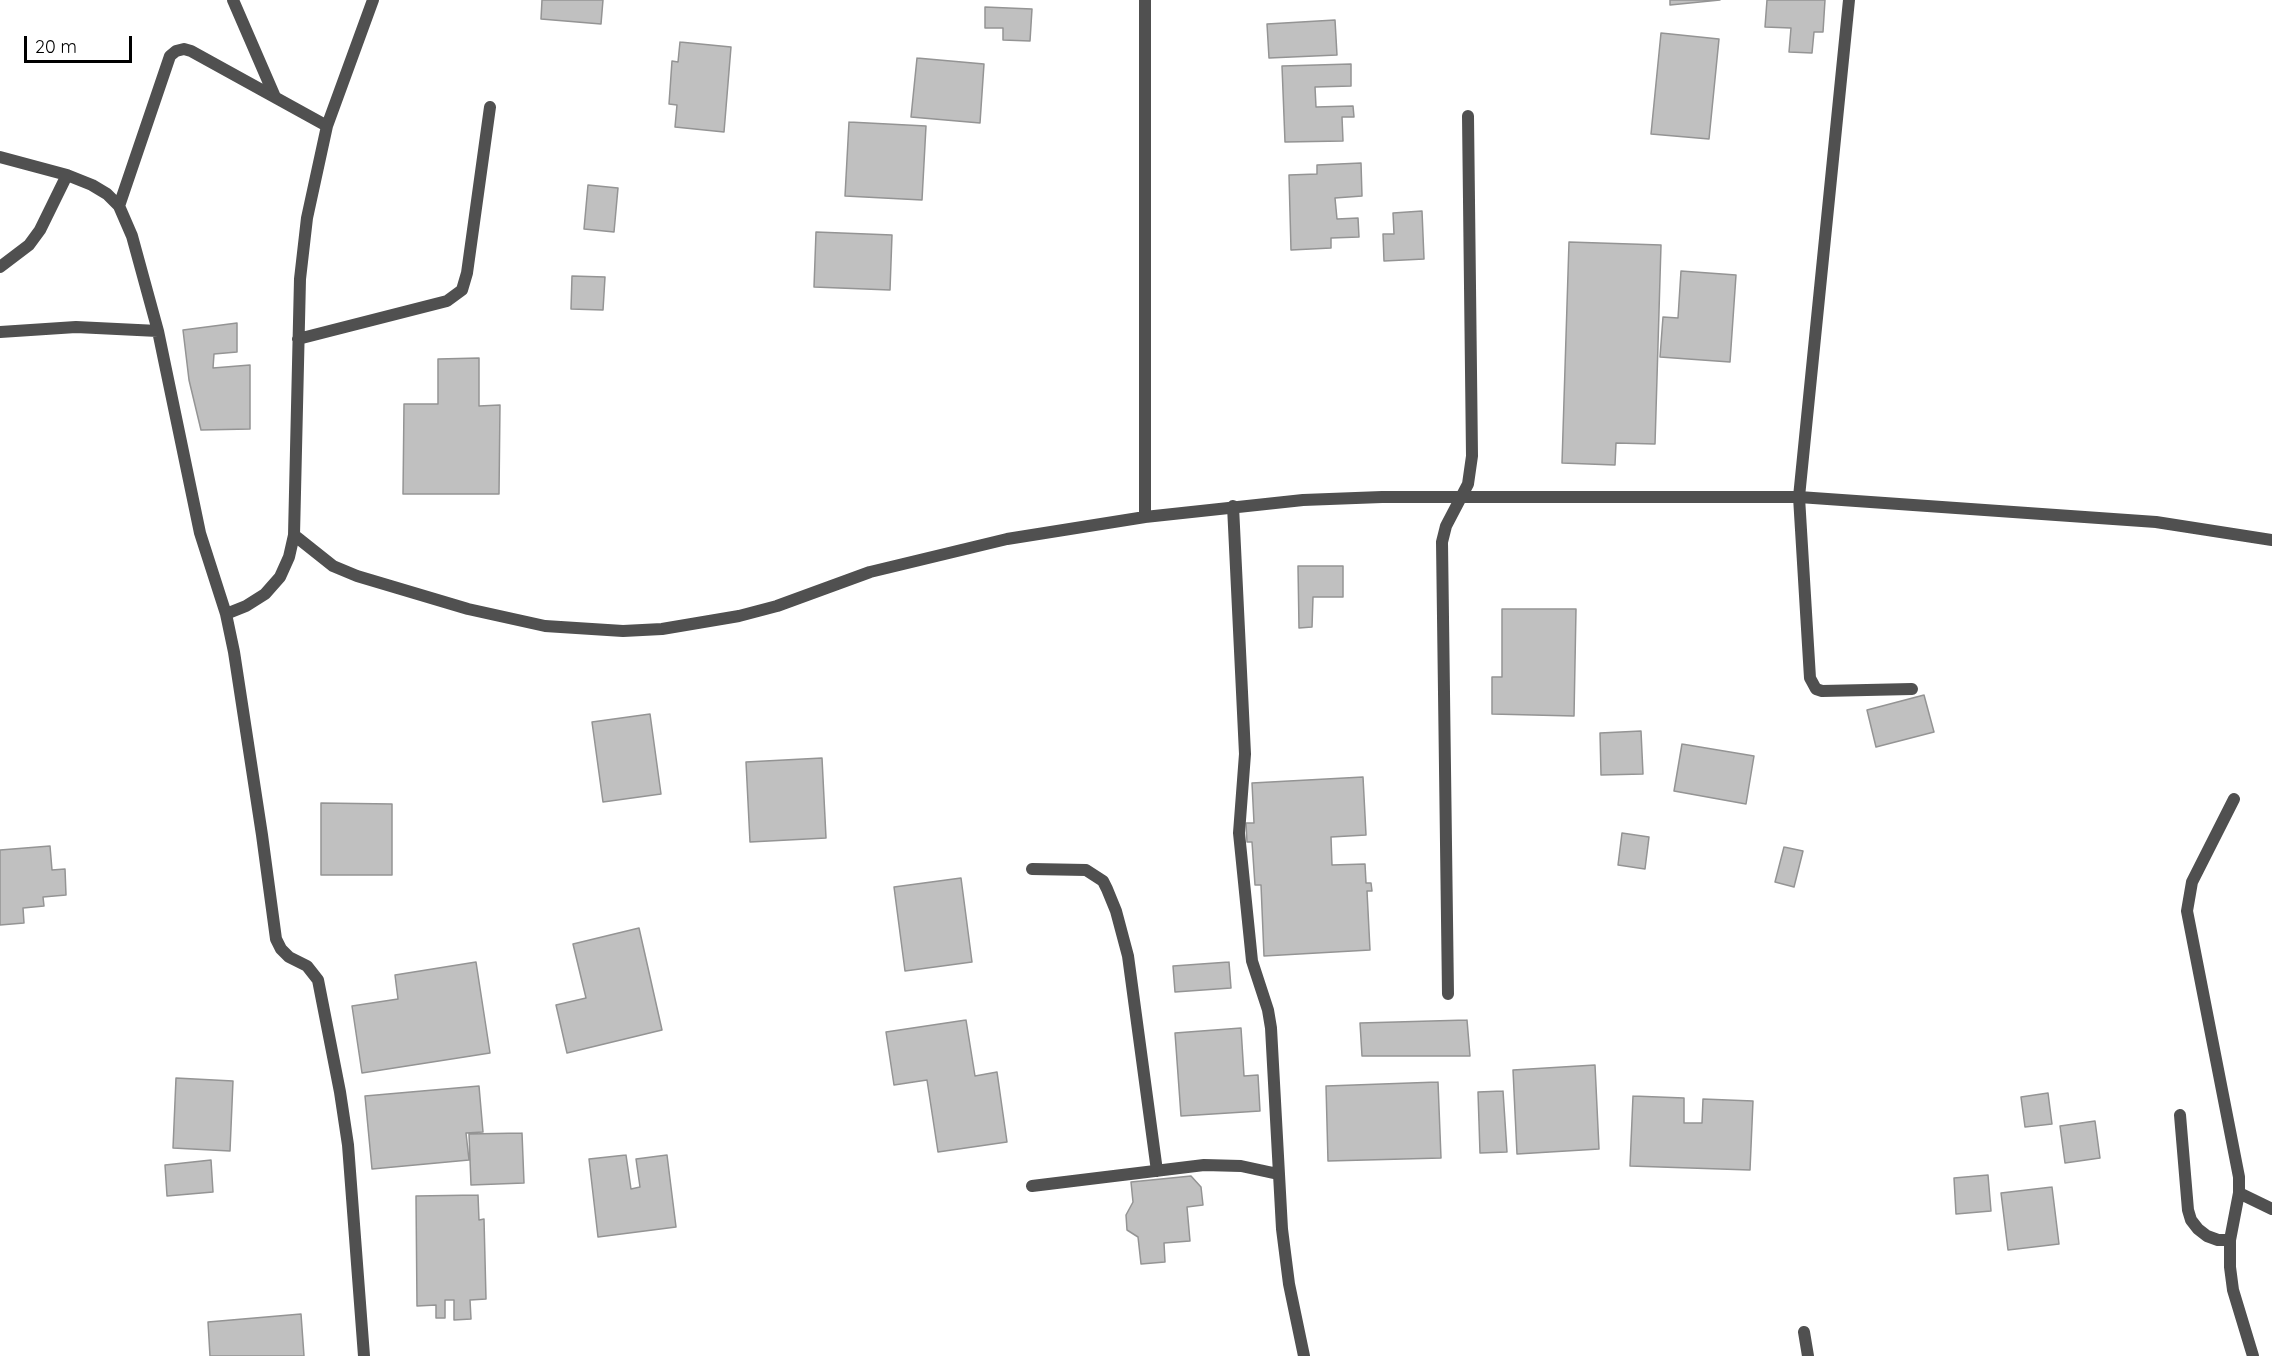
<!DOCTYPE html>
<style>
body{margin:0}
#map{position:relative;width:2272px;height:1356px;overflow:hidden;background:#fff;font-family:Quicksand,sans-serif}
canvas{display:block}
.scale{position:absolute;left:24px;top:36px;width:108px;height:27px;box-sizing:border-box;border:3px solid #000;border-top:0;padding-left:8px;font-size:18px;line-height:21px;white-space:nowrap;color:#000;-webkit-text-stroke:4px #fff;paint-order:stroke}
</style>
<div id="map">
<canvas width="2272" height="1356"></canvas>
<div class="scale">20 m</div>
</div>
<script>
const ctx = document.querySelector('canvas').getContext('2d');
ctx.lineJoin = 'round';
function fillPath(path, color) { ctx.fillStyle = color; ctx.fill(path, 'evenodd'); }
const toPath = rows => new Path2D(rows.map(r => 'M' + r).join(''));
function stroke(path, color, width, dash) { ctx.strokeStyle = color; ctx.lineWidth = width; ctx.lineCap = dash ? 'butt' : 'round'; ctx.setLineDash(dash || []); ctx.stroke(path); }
const building = toPath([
 [542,0,603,0,601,24,541,19,542,0],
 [1670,0,1720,0,1670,5,1670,0],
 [1767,0,1825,0,1823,32,1814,32,1812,53,1789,52,1791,28,1765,27,1767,0],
 [985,7,1032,9,1030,41,1003,40,1003,28,985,28,985,7],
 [1335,20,1337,55,1269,58,1267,24,1335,20],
 [1661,33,1719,39,1709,139,1651,134,1661,33],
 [680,42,731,47,724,132,675,127,677,105,669,104,672,61,678,62,680,42],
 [917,58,984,64,980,123,911,117,917,58],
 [1351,64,1351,86,1315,87,1316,107,1353,106,1354,117,1342,117,1343,141,1285,142,1282,66,1351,64],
 [849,122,926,126,922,200,845,196,849,122],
 [1361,163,1362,196,1335,198,1337,219,1358,218,1359,237,1331,238,1331,248,1291,250,1289,175,1317,174,1317,165,1361,163],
 [588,185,618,188,614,232,584,229,588,185],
 [1422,211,1424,259,1384,261,1383,234,1394,234,1393,213,1422,211],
 [816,232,892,235,890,290,814,287,816,232],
 [1569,242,1661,245,1655,444,1616,443,1615,465,1562,463,1569,242],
 [1681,271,1736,275,1730,362,1660,357,1663,317,1678,318,1681,271],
 [572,276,605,277,603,310,571,309,572,276],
 [237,323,237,352,214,354,213,368,250,365,250,429,201,430,189,380,183,330,237,323],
 [479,358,479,406,500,405,499,494,403,494,404,404,438,404,438,359,479,358],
 [1298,566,1343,566,1343,597,1313,597,1312,627,1299,628,1298,566],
 [1502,609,1576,609,1574,716,1492,714,1492,677,1502,677,1502,609],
 [1924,695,1934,732,1876,747,1867,710,1924,695],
 [650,714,661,794,603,802,592,722,650,714],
 [1641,731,1643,774,1601,775,1600,733,1641,731],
 [1682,744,1754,756,1746,804,1674,791,1682,744],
 [822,758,826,838,750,842,746,762,822,758],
 [1363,777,1366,835,1331,837,1332,865,1365,864,1366,883,1371,883,1372,891,1367,891,1370,950,1264,956,1261,885,1255,885,1252,842,1247,842,1246,823,1254,823,1252,783,1363,777],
 [321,803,392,804,392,875,321,875,321,803],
 [1622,833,1649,837,1645,869,1618,865,1622,833],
 [50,846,52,870,65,869,66,895,43,897,44,906,23,908,24,923,0,925,0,850,50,846],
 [1784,847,1803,851,1794,887,1775,882,1784,847],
 [961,878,972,962,905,971,894,887,961,878],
 [639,928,662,1030,567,1053,556,1005,586,998,573,944,639,928],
 [476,962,490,1053,362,1073,352,1006,398,999,395,975,476,962],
 [1229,962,1231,988,1175,992,1173,966,1229,962],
 [966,1020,975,1076,997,1072,1007,1142,938,1152,927,1080,894,1085,886,1032,966,1020],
 [1467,1020,1470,1056,1362,1056,1360,1023,1467,1020],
 [1241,1028,1244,1076,1258,1075,1260,1111,1181,1116,1175,1033,1241,1028],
 [1595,1065,1599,1149,1517,1154,1513,1070,1595,1065],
 [176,1078,233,1081,230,1151,173,1148,176,1078],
 [1438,1082,1441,1158,1328,1161,1326,1086,1438,1082],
 [479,1086,483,1132,466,1133,469,1160,372,1169,365,1096,479,1086],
 [1503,1091,1507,1152,1480,1153,1478,1092,1503,1091],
 [2048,1093,2052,1124,2025,1127,2021,1097,2048,1093],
 [1633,1096,1684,1098,1684,1123,1702,1123,1703,1099,1753,1101,1750,1170,1630,1166,1633,1096],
 [2095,1121,2100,1158,2065,1163,2060,1126,2095,1121],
 [522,1133,524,1183,471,1185,469,1134,522,1133],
 [626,1155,631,1189,640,1187,636,1159,667,1155,676,1227,598,1237,589,1159,626,1155],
 [211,1160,213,1192,167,1196,165,1165,211,1160],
 [1988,1175,1991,1211,1956,1214,1954,1178,1988,1175],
 [1191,1176,1201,1187,1203,1205,1187,1207,1190,1241,1164,1243,1165,1262,1141,1264,1138,1237,1127,1230,1126,1215,1133,1202,1131,1182,1191,1176],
 [2052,1187,2059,1244,2008,1250,2001,1193,2052,1187],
 [478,1195,479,1220,484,1219,486,1299,470,1300,471,1319,454,1320,454,1300,445,1300,445,1318,436,1318,436,1305,417,1306,416,1196,478,1195],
 [301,1314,304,1356,210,1356,208,1322,301,1314]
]);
fillPath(building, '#c0c0c0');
stroke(building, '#949494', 1.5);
stroke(toPath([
 [233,0,275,97],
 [1145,0,1145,517],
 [1849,0,1799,497,1810,678,1816,689,1822,691,1912,689],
 [0,157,67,175,92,185,107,194,119,206,132,236,158,331,200,533,226,614,234,652,262,835,276,939,281,949,289,957,307,966,318,980,340,1092,348,1145,364,1356],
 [119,206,170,56,176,51,184,49,191,51,327,126],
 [0,267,29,245,40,230,67,175],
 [0,332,76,327,158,331],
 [298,339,447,301,462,290,467,273,490,107],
 [1233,506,1245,754,1239,833,1252,961,1268,1010,1271,1028,1282,1229,1289,1284,1304,1356],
 [294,535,333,566,357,576,468,609,545,626,623,631,662,629,739,616,777,606,870,572,1007,539,1145,517,1303,500,1382,497,1799,497,2156,522,2272,540],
 [226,614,246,606,265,594,280,577,289,557,294,535,300,279,307,218,327,126,373,0],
 [2234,799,2192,882,2187,911,2239,1177,2239,1193,2230,1240,2230,1267,2233,1290,2253,1356],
 [1032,869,1086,870,1103,881,1107,889,1116,911,1128,956,1157,1171],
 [1448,994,1442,542,1446,526,1468,484,1472,456,1468,116],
 [2180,1115,2188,1210,2191,1220,2198,1229,2207,1236,2218,1240,2230,1240],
 [1032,1186,1204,1165,1241,1166,1278,1174],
 [2239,1193,2272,1209],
 [1804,1332,1808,1356]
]), '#505050', 12);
</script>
